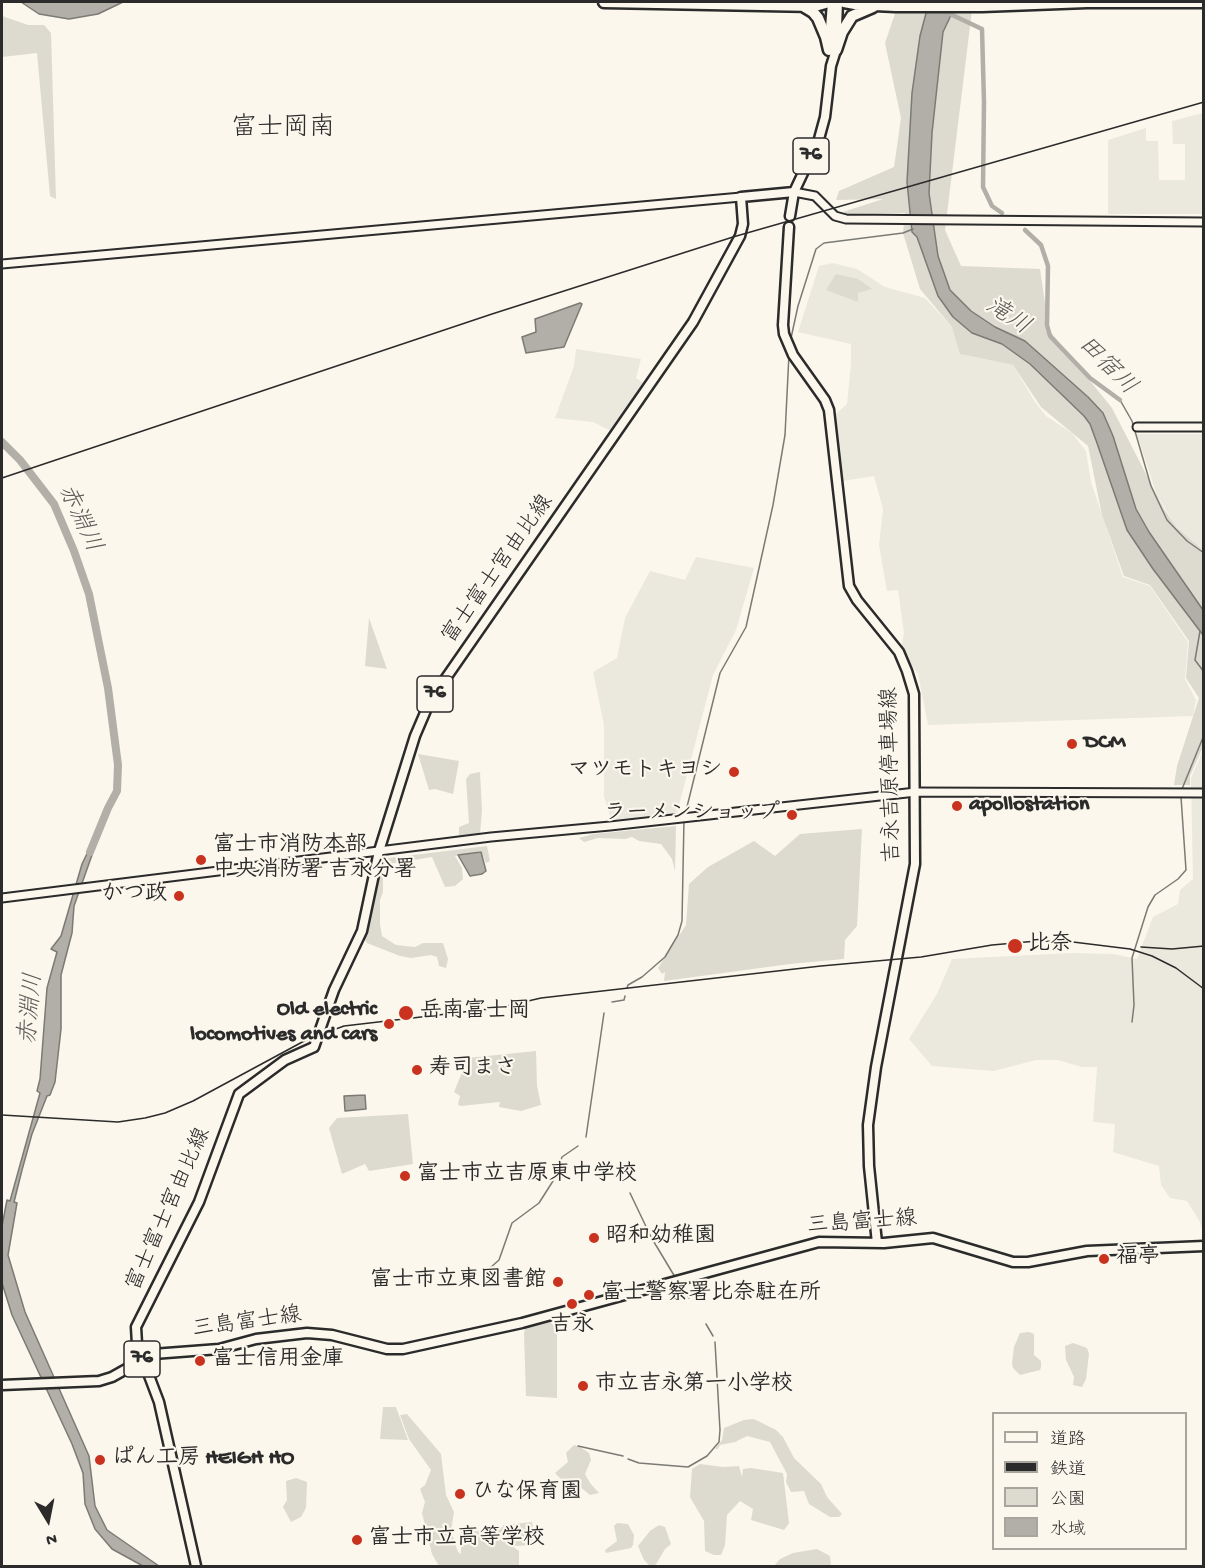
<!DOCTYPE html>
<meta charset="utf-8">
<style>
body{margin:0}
#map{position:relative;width:1205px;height:1568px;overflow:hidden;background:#fbf7ec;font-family:"Gochi Hand","Klee One",sans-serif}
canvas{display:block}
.frame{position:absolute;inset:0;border:3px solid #2b2b2b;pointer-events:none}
.legend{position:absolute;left:992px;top:1412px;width:195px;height:138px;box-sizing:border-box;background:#fbf7ec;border:2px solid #a8a59f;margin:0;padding:8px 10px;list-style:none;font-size:18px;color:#2b2b2b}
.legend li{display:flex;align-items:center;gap:12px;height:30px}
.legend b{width:30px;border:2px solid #a8a59f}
.north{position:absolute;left:18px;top:1490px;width:60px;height:60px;-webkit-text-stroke:4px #fbf7ec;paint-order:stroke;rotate:170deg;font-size:16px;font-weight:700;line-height:24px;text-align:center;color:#2b2b2b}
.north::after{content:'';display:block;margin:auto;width:21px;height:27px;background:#2b2b2b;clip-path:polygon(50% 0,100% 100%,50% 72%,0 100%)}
</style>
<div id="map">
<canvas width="1205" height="1568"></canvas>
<div class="frame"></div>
<ul class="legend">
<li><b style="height:8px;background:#fbf7ec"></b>道路</li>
<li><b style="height:8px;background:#2b2b2b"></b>鉄道</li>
<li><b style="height:16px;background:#dddad0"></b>公園</li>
<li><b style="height:16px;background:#b1afa7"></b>水域</li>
</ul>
<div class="north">N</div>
</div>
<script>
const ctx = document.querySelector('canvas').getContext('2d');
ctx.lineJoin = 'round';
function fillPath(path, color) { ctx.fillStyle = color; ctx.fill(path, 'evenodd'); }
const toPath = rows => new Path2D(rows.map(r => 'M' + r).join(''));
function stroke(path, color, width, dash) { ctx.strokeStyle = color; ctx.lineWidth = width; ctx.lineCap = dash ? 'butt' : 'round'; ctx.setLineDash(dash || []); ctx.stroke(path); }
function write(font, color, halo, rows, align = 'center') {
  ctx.font = font + ' "Gochi Hand","Klee One",sans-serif'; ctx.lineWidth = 4.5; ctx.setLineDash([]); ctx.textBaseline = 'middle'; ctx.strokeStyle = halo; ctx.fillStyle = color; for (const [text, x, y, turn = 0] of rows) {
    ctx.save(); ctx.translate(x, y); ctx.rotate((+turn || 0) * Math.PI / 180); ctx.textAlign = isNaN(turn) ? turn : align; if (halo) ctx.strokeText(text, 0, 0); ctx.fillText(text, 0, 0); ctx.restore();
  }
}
fillPath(toPath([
 [1203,113,1203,214,1108,214,1108,140,1146,128,1146,141,1158,141,1159,180,1185,180,1185,144,1173,144,1172,121],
 [833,263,857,269,885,287,925,298,952,327,964,355,1013,365,1035,402,1046,416,1072,433,1086,451,1091,482,1123,577,1150,586,1188,642,1185,679,1196,700,1193,716,928,725,918,674,901,649,904,633,898,590,887,591,879,545,883,509,874,476,843,481,836,414,847,404,851,364,851,344,798,332,819,266],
 [576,349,641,359,636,378,646,384,613,432,593,422,555,418,574,366],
 [1137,434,1203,434,1203,550,1177,529,1156,493],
 [696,557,754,568,736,630,713,675,677,813,611,820,604,796,604,725,593,672,617,658,625,618,650,571,685,580],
 [1203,750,1203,1234,1200,1222,1187,1201,1170,1198,1161,1185,1159,1166,1113,1152,1115,1124,1093,1122,1097,1067,1082,1067,1058,1060,1036,1060,994,1071,932,1066,909,1039,937,994,952,959,1073,953,1113,954,1137,959,1153,917,1178,904,1180,890,1193,879,1191,778]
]), '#ebe8de');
fillPath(toPath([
 [899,2,973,2,945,230,961,266,1040,269,1049,330,1112,408,1164,509,1177,528,1203,550,1203,747,1190,776,1190,785,1174,785,1177,766,1199,698,1186,678,1189,641,1150,585,1124,576,1102,515,1088,446,1041,407,1013,365,960,354,952,327,920,289,903,233,905,213,845,214,843,212,883,199,836,200,839,191,894,167,901,118,885,43],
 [2,16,28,25,44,25,51,33,56,199,50,196,37,53,2,57],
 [836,274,858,279,872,289,858,293,858,302,826,290],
 [369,618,387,669,365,666],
 [418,754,459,761,453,794,435,789,429,790],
 [480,772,482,810,480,834,459,836,459,827,469,823,466,779,470,774],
 [676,826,675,871,672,859,661,844,639,841,632,837,625,839,598,838,584,842,579,838,593,834],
 [862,829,857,926,845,940,844,959,790,964,664,981,665,972,662,974,658,968,686,925,689,884,708,867,754,841,775,856,800,834],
 [487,846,490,861,486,863,481,851,455,856,462,868,463,879,455,886,445,887,432,857,383,865,383,892,380,900,380,924,382,936,396,945,415,947,423,943,443,943,448,959,446,968,439,966,437,957,431,955,411,958,400,956,367,943,365,940,381,859],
 [536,1051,537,1086,541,1105,521,1111,499,1107,500,1102,460,1106,458,1104,460,1096,454,1092,468,1058],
 [408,1114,413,1164,369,1171,365,1164,342,1174,329,1128,337,1118],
 [548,1319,557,1330,557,1398,526,1396,524,1333,526,1325],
 [1029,1332,1034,1334,1034,1355,1041,1361,1041,1367,1040,1370,1020,1375,1013,1368,1012,1363,1014,1347,1020,1333],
 [1073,1343,1087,1348,1089,1354,1086,1379,1082,1387,1073,1385,1074,1377,1066,1360,1065,1346],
 [383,1407,396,1407,408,1440,380,1439],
 [407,1414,441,1454,446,1495,454,1512,451,1531,458,1552,461,1554,461,1526,467,1526,469,1532,503,1527,503,1525,532,1522,536,1545,512,1546,519,1551,519,1566,439,1566,432,1554,422,1513,425,1502,420,1489,425,1485,431,1470,409,1439,400,1415],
 [754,1419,776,1430,783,1437,794,1458,821,1484,827,1497,842,1514,839,1517,830,1517,809,1504,804,1491,791,1492,786,1482,787,1474,770,1442,747,1436,735,1442,720,1445,718,1449,715,1449,722,1440,724,1428,744,1420],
 [574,1445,580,1447,589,1453,591,1460,585,1474,590,1483,599,1493,590,1495,580,1487,576,1480,563,1481,555,1473,568,1462,566,1453],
 [700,1464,723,1467,739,1466,742,1477,743,1469,751,1468,783,1473,789,1523,784,1530,751,1520,753,1509,740,1501,727,1515,725,1545,721,1555,714,1555,705,1551,704,1521,690,1497,692,1469],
 [296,1478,307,1482,306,1508,301,1517,291,1522,283,1507,287,1500,286,1481],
 [617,1523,628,1524,634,1535,633,1545,631,1548,606,1553,605,1550,617,1541,614,1526],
 [659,1525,665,1527,671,1544,665,1549,655,1566,650,1566,644,1560,638,1546,650,1531],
 [817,1549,830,1556,831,1566,774,1566,780,1559,793,1553]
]), '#dddad0');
const water = toPath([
 [21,2,123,2,98,14,69,19,39,14,21,2],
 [929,2,953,11,943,32,932,133,929,193,938,256,950,290,971,311,995,327,1025,341,1088,397,1103,413,1113,436,1136,509,1149,532,1203,610,1203,635,1153,569,1127,530,1097,443,1090,424,1084,416,1030,364,1002,344,972,333,953,317,938,296,917,237,912,232,907,182,912,93,920,36,929,2],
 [580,303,582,304,564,347,526,353,522,337,536,332,535,319,580,303],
 [94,839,92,855,74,906,72,933,61,975,61,1029,55,1082,50,1095,47,1096,32,1134,22,1170,14,1202,17,1203,8,1255,25,1312,89,1456,95,1506,107,1530,159,1566,143,1566,112,1549,95,1529,85,1504,83,1473,72,1444,12,1315,2,1283,2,1226,7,1200,10,1201,40,1093,37,1091,40,1079,47,988,57,952,51,949,61,936,82,864,94,839],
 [481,852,486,871,482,874,470,876,458,855,481,852],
 [365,1095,366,1109,345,1111,344,1096,365,1095]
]);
fillPath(water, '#b1afa7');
stroke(water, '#7b7a75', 1.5);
stroke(toPath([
 [791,338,798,306,816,249,824,243,903,233,913,229],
 [1120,400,1132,421,1151,486,1167,520,1187,541,1204,553],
 [1200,631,1195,660,1204,672],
 [1182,789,1204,735],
 [685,815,720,673,746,627,773,505,785,435,789,354],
 [627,988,628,985,642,977,665,957,678,935,682,921,684,819],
 [612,1002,624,1000,625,996],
 [1132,1022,1134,1005,1132,958,1148,907,1155,895,1178,879,1186,870,1181,797],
 [586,1137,604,1013],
 [630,1193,651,1237,675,1277],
 [490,1286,487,1282,490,1268,499,1260,512,1223,539,1203,553,1181,562,1157,578,1146],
 [681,1286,689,1298],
 [706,1324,713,1336],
 [578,1446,623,1456],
 [628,1459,639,1463,688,1467,707,1456,719,1442,720,1430,715,1342]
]), '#7b7a75', 1.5);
stroke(toPath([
 [946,12,982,29,984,102,983,187,992,206,1002,213],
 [1025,230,1041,245,1048,266,1047,325,1050,336,1090,378,1120,400]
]), '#b1afa7', 4.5);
stroke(toPath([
 [2,442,20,460,54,504,74,551,89,594,108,688,118,765,117,791,108,808,90,852]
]), '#b1afa7', 8);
const minor = toPath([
 [794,192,815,196,835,216,846,219,1204,222],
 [2,264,741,197],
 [1137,427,1204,427],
 [2,898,491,837,610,826,916,792,1204,793]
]);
const major = toPath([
 [829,42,832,2],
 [790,216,794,192],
 [789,227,783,325,784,334,793,355,825,400,829,410,849,586,857,600,899,652,907,671,914,694,915,864,876,1067,868,1125,869,1166,877,1243],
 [2,1385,99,1381,112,1377,153,1354,219,1349,256,1339,307,1333,332,1335,387,1349,403,1349,522,1323,819,1242,884,1243,933,1238,1013,1262,1028,1262,1087,1251,1204,1246],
 [196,1566,159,1402,137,1344,136,1327,199,1202,239,1094,285,1060,314,1047,334,990,362,931,379,851,415,736,430,701,693,322,740,236,743,224,741,197,794,192,819,139,825,117,831,66,836,50,838,2]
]);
const highway = toPath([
 [604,2,815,6,829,2],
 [844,2,855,4,895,6,982,6,1087,2],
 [1081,2,1204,2],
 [803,6,813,12,818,18,826,37,829,50],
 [836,50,842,32,852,16,873,7]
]);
stroke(minor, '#2b2b2b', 11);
stroke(major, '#2b2b2b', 13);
stroke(highway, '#2b2b2b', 15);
stroke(minor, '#fbf7ec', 7);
stroke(major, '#fbf7ec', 8);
stroke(highway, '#fbf7ec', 10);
stroke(toPath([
 [2,478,492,314,733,237,1204,102],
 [1141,947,1172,949,1204,946],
 [2,1115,118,1122,145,1118,165,1113,193,1101,306,1040,344,1026,498,1008,541,998,821,966,921,957,992,945,1037,941,1073,942,1130,949,1152,956,1176,968,1204,989]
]), '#2b2b2b', 1.5);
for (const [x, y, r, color] of [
 [1072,744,6,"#c8321e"],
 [734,772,6,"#c8321e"],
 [957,806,6,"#c8321e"],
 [792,815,6,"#c8321e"],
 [201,860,6,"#c8321e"],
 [179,896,6,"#c8321e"],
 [1015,946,8,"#c8321e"],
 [406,1013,8,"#c8321e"],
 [389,1024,6,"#c8321e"],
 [417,1070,6,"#c8321e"],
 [405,1176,6,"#c8321e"],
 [594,1238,6,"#c8321e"],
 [1104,1259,6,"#c8321e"],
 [558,1282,6,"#c8321e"],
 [589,1295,6,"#c8321e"],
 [572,1304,6,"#c8321e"],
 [200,1361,6,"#c8321e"],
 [583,1386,6,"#c8321e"],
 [100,1460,6,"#c8321e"],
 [460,1494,6,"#c8321e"],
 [357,1540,6,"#c8321e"]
]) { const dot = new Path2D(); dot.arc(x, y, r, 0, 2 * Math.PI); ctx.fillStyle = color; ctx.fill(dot); stroke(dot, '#fbf7ec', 2); }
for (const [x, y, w] of [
 [811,156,36],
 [435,694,36],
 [142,1359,36]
]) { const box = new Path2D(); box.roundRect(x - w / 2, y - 18, w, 36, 4.5); ctx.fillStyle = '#fbf7ec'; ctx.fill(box); stroke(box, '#2b2b2b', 1.5); }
write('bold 21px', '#2b2b2b', null, [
 ["76",811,156],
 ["76",435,694],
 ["76",142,1359]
]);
write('22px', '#2b2b2b', '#fbf7ec', [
 ["富士富士宮由比線",499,570,-55],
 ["吉永吉原停車場線",893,775,-91],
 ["富士富士宮由比線",170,1210,-66],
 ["三島富士線",862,1224,-4],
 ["三島富士線",247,1324,-8]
]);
write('bold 22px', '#2b2b2b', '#fbf7ec', [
 ["DCM",1084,744],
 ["マツモトキヨシ",722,772,"right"],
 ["apollostation",969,806],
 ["ラーメンショップ",780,815,"right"],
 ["富士市消防本部",213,847],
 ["中央消防署 吉永分署",213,872],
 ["かつ政",167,896,"right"],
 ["比奈",1028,946],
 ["Old electric",377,1011,"right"],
 ["locomotives and cars",377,1036,"right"],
 ["岳南富士岡",420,1013],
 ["寿司まさ",429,1070],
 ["富士市立吉原東中学校",417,1176],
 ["昭和幼稚園",606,1238],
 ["福亭",1116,1259],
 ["富士市立東図書館",546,1282,"right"],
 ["富士警察署比奈駐在所",601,1295],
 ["吉永",572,1327,"center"],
 ["富士信用金庫",212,1361],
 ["市立吉永第一小学校",595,1386],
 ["ぱん工房 HEIGH HO",112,1460],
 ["ひな保育園",472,1494],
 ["富士市立高等学校",369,1540]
], 'left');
write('italic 24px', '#5a5956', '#fbf7ec', [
 ["滝川",1007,318,33],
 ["田宿川",1106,367,45],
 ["赤淵川",78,519,65],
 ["赤淵川",33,1009,-85]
]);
write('26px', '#2b2b2b', '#fbf7ec', [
 ["富士岡南",283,130]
]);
</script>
